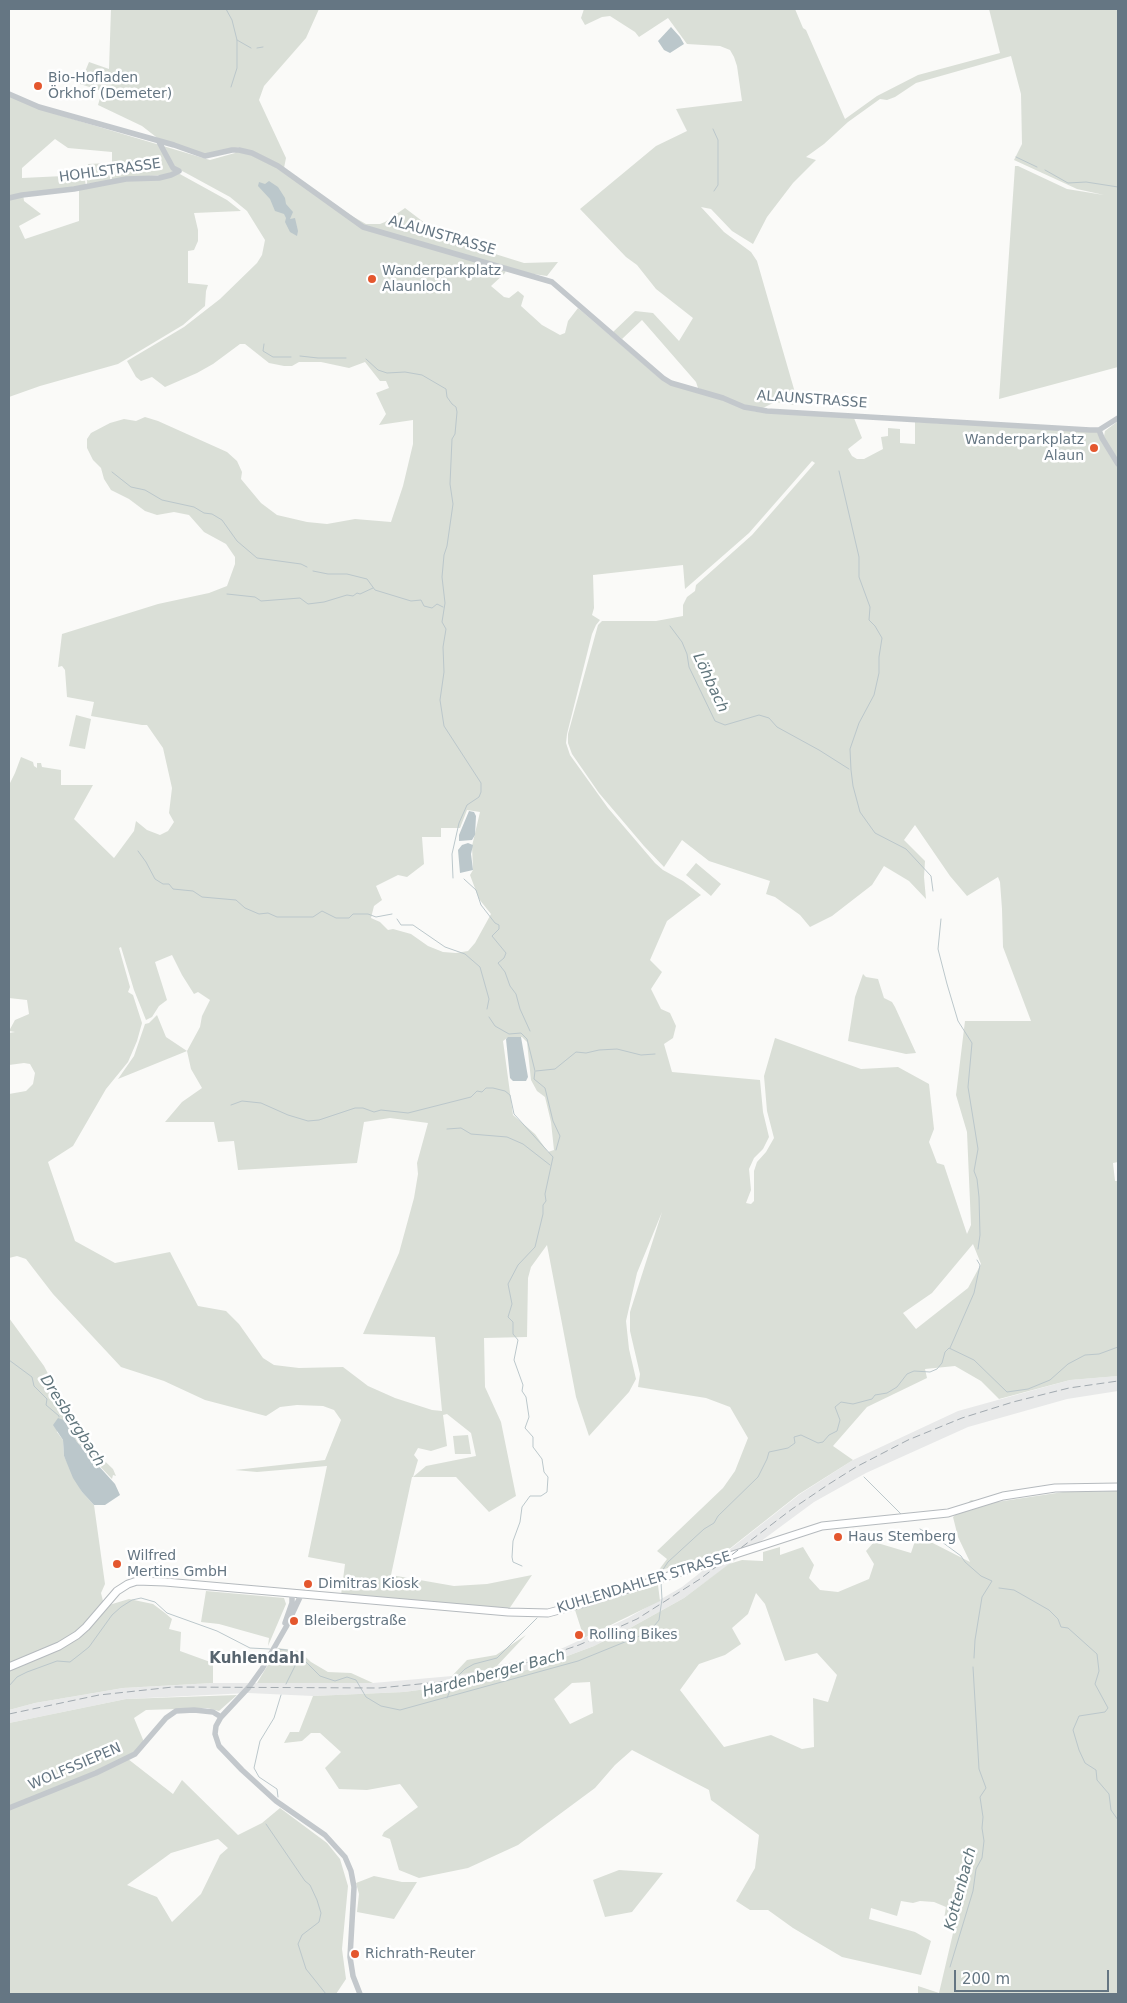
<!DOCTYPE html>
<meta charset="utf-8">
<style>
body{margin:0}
#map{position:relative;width:1127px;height:2003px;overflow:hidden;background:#fafaf8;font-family:"DejaVu Sans",sans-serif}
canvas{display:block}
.frame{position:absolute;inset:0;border:10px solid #657683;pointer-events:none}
.scale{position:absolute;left:954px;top:1970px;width:155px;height:22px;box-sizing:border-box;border:2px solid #657683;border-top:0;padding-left:6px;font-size:15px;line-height:18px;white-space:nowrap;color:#657683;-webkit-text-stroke:4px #fff;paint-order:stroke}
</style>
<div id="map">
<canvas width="1127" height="2003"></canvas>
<div class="frame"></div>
<div class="scale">200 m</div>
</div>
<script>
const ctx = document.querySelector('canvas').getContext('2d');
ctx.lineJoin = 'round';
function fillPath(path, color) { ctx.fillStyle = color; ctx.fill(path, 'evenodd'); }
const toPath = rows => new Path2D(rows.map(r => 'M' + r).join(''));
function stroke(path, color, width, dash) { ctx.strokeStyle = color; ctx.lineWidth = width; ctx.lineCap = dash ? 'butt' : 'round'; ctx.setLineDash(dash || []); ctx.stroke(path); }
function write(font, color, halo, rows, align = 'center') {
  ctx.font = font + ' "DejaVu Sans",sans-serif'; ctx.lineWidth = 5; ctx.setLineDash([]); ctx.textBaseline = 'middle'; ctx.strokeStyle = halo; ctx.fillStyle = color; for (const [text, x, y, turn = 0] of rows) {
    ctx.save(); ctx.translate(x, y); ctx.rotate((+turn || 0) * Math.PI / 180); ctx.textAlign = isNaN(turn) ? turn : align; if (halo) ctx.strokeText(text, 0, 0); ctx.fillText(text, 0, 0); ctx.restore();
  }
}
fillPath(toPath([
 [1118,1376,1118,1391,1067,1399,968,1427,866,1473,814,1502,684,1598,630,1628,594,1646,538,1667,479,1682,404,1692,313,1696,248,1693,126,1699,9,1723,9,1710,35,1703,123,1688,213,1683,373,1683,452,1676,552,1653,628,1618,682,1587,800,1494,853,1460,958,1411,1070,1380]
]), '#e8e9e9');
fillPath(toPath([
 [111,9,319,9,306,38,264,86,259,100,286,158,284,168,345,212,366,224,380,224,385,222,405,208,430,227,460,243,524,263,558,262,547,276,506,270,505,273,491,286,504,297,509,298,518,291,524,296,521,306,542,325,560,335,565,333,568,321,578,308,661,379,670,383,707,394,752,411,854,418,862,438,848,449,852,456,857,459,864,459,883,449,881,437,888,436,888,428,900,429,900,443,915,444,915,422,1099,432,1104,436,1105,431,1118,421,1118,1162,1113,1163,1115,1181,1118,1181,1118,1376,1070,1380,999,1399,981,1381,955,1366,925,1369,927,1378,867,1407,833,1446,853,1460,799,1494,728,1550,658,1571,667,1559,657,1551,723,1488,735,1471,748,1438,730,1407,706,1398,638,1387,640,1374,630,1331,630,1312,662,1212,637,1273,626,1321,629,1349,636,1379,629,1392,589,1436,576,1397,547,1245,531,1267,528,1278,527,1337,484,1338,485,1387,501,1422,516,1496,489,1512,456,1477,412,1477,391,1575,454,1586,487,1584,532,1575,509,1609,341,1595,345,1564,308,1557,327,1466,257,1472,235,1470,325,1460,341,1420,334,1410,323,1406,297,1405,280,1407,266,1416,205,1400,164,1381,121,1367,53,1294,26,1259,17,1256,9,1258,9,1094,26,1091,33,1084,35,1073,30,1064,24,1063,9,1065,9,1033,15,1032,9,1031,15,1020,29,1014,27,1000,9,998,9,785,15,773,21,757,33,762,34,766,37,768,37,763,41,763,42,767,61,770,61,785,93,785,74,819,114,858,134,831,136,821,147,830,160,835,168,831,174,822,169,813,172,788,163,748,147,725,142,725,91,716,94,702,67,697,65,670,62,666,58,667,62,634,158,604,209,593,227,586,235,564,235,557,226,544,204,532,189,515,174,512,157,515,145,511,129,499,111,490,104,479,101,468,93,460,87,448,87,439,91,433,110,423,124,419,136,421,145,417,158,421,227,452,237,461,242,472,241,479,261,503,277,515,307,522,327,524,355,519,391,522,403,486,413,444,413,420,379,425,386,414,376,393,389,388,386,381,380,381,365,362,349,368,321,362,299,362,292,366,284,366,269,363,245,344,240,344,213,364,197,373,165,387,152,377,141,381,136,377,127,361,184,327,220,299,257,263,262,255,265,240,247,211,230,197,186,173,176,168,174,172,166,175,129,177,112,181,112,152,68,148,55,139,22,168,22,178,84,175,86,186,23,194,24,201,41,214,19,226,25,239,79,221,79,189,126,180,163,178,178,173,227,200,241,211,194,213,198,230,198,241,194,250,188,251,188,283,208,285,206,291,205,306,183,325,118,364,40,386,9,397,9,96,49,112,210,160,235,153,239,147,208,155,196,152,160,140,142,126,98,105,102,91,80,84,89,62,109,69],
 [812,461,815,463,752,535,696,585,695,591,687,597,683,605,683,616,656,621,602,621,598,625,568,734,568,743,572,754,599,793,644,846,664,867,682,840,709,861,770,881,766,894,775,897,800,915,810,927,832,916,872,885,884,866,909,881,926,899,924,877,925,861,904,840,915,825,950,876,967,896,998,877,1000,882,1002,909,1003,947,1031,1021,965,1021,956,1095,967,1132,971,1225,967,1234,944,1165,937,1163,929,1142,934,1129,929,1084,898,1067,861,1069,775,1038,764,1076,767,1111,774,1138,766,1152,757,1162,754,1171,754,1201,751,1204,746,1203,751,1190,749,1169,754,1158,763,1149,769,1137,763,1112,760,1080,672,1072,664,1044,673,1038,676,1026,670,1013,661,1009,651,989,662,972,650,960,667,921,701,895,683,881,663,870,655,863,608,808,570,755,566,743,567,734,592,634,596,625,600,620,592,615,594,608,593,575,683,565,685,589,749,533],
 [467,810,480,812,472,846,473,870,470,875,479,899,491,914,475,943,468,951,456,953,443,952,428,946,411,934,393,929,388,930,380,922,371,918,374,906,382,900,376,886,398,875,407,877,424,864,422,837,441,837,441,828,460,828],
 [121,947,134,990,146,1020,152,1017,159,1006,167,1000,155,962,172,955,182,975,194,994,198,992,210,1000,202,1016,200,1027,187,1051,166,1037,157,1015,149,1023,145,1024,134,1056,118,1079,187,1051,191,1069,202,1088,182,1102,165,1122,214,1122,218,1142,234,1141,238,1170,357,1163,364,1122,390,1118,428,1123,417,1163,418,1174,414,1198,399,1253,363,1334,435,1337,442,1411,432,1410,395,1398,368,1386,343,1367,299,1368,274,1365,263,1358,239,1324,226,1311,198,1306,170,1252,115,1263,75,1241,48,1162,73,1146,106,1089,128,1062,137,1041,142,1023,133,995,128,992,130,987,119,948],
 [522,1037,527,1042,531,1080,537,1091,545,1097,551,1122,554,1150,548,1152,535,1134,513,1115,503,1041,507,1038],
 [973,1244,981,1264,968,1288,916,1329,903,1313,932,1293],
 [447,1414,471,1433,476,1456,426,1466,413,1477,418,1460,414,1455,418,1448,431,1451,447,1446,443,1415],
 [584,9,795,9,803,28,806,30,845,119,877,96,918,75,1000,53,989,9,1118,9,1118,367,999,399,1015,166,1018,166,1067,189,1104,195,1077,189,1014,160,1022,144,1021,94,1011,56,916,83,895,97,887,100,880,99,848,122,824,144,806,157,816,160,793,183,767,217,753,244,732,231,711,209,701,207,724,232,751,252,757,261,798,403,795,405,775,402,761,409,746,406,698,388,696,382,642,320,622,339,613,332,635,311,653,313,679,341,693,318,656,289,637,265,626,257,580,209,656,146,687,131,676,109,742,101,737,66,734,57,730,50,720,46,687,44,668,18,639,37,635,32,610,16,602,17,585,25,581,18],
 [110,163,110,181,87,184,88,164],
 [76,715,91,719,85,749,69,746],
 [696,863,721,884,711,896,686,875],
 [863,974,866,977,878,979,884,998,892,1002,895,1007,916,1053,906,1054,848,1041,855,997],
 [9,1318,44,1366,78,1432,86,1443,113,1469,116,1476,113,1475,112,1479,77,1442,64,1420,57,1432,63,1440,64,1456,82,1492,94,1505,105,1584,101,1593,103,1601,109,1605,129,1599,153,1604,165,1613,172,1619,169,1629,181,1632,180,1651,213,1663,213,1683,123,1688,35,1703,9,1710],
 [468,1435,471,1454,455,1454,453,1436],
 [1118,1491,1118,1994,918,1994,918,1986,939,1993,954,1929,943,1925,946,1907,934,1902,920,1901,913,1903,901,1901,897,1916,871,1908,869,1919,915,1932,931,1941,921,1975,842,1957,793,1928,768,1910,750,1910,736,1901,755,1868,759,1835,711,1800,709,1790,632,1750,615,1765,595,1788,518,1845,468,1868,419,1878,399,1870,390,1839,382,1836,384,1832,418,1807,400,1784,367,1790,339,1789,325,1768,341,1752,320,1733,311,1733,302,1741,284,1743,290,1732,299,1732,313,1696,404,1692,479,1682,538,1667,594,1646,630,1628,684,1598,729,1564,742,1560,763,1561,763,1552,780,1547,780,1555,803,1547,814,1565,809,1578,820,1590,838,1592,869,1579,874,1564,866,1551,874,1542,911,1553,917,1535,970,1562,958,1537,953,1517,971,1500,990,1503,1063,1492],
 [756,1593,765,1604,785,1661,817,1653,837,1675,828,1702,813,1698,814,1747,802,1749,771,1735,724,1747,680,1690,699,1664,725,1655,741,1644,732,1628,748,1614],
 [590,1682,593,1713,570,1724,554,1699,572,1683],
 [658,1585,660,1601,584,1638,575,1610],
 [206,1591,284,1598,286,1604,268,1646,269,1638,219,1624,201,1622],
 [526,1635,495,1668,452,1676,467,1660,496,1655],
 [278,1648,299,1651,311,1662,328,1672,351,1673,373,1683,257,1683],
 [237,1695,219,1711,207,1708,146,1710,134,1718,144,1742,134,1752,97,1771,9,1806,9,1723,126,1699],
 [128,1759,173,1794,182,1780,238,1835,262,1823,280,1808,327,1843,340,1859,348,1886,342,1949,346,1979,336,1994,9,1994,9,1810],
 [218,1839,228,1848,220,1855,201,1894,172,1922,157,1897,127,1885,171,1853],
 [619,1870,663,1873,632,1912,605,1917,593,1880],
 [374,1876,402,1882,417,1882,394,1919,357,1912,359,1894,356,1883]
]), '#dadfd7');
fillPath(toPath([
 [671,27,680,37,684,44,670,53,664,50,658,41],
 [269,181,278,187,285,198,286,204,293,212,290,219,295,218,298,231,297,236,290,232,285,222,286,218,284,214,275,211,270,199,258,186,259,182,265,184],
 [469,811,474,812,476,816,475,835,472,840,459,841,459,835],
 [468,843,473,845,471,854,473,870,460,873,458,850,462,845],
 [508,1037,521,1037,528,1077,526,1081,513,1081,510,1078,506,1039],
 [58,1418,64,1420,77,1442,115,1484,120,1495,105,1505,94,1505,82,1492,73,1478,64,1456,63,1440,53,1425]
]), '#bbc7cb');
stroke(toPath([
 [226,9,232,20,237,40,237,68,231,87],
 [237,40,251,48],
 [257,48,263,47],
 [713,129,718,140,718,185,714,191],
 [1016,157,1037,167],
 [1045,170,1068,183,1086,182,1118,187],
 [264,344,263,351,273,357,291,357],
 [300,356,318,358,346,358],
 [366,359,378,370,387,373,405,372,422,375,446,389,447,397,452,404,456,407,457,412,455,434,452,439,450,484,453,504,447,546,444,555,442,577,445,603,442,622,446,629,443,647,444,672,440,700,444,726,481,783,481,792,479,797,467,805,459,823,452,854,453,878],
 [839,471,859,557,859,577,870,607,869,620,875,626,882,638,879,657,879,673,874,695,859,723,850,749,851,770,853,786,860,812,875,833,906,849,931,876,933,891],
 [112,472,131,487,145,490,162,500,194,507,204,513,212,514,222,520,237,541,257,558,301,564,307,567],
 [313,571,328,574,347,574,367,579,375,590,411,601,421,600,424,606,432,608,437,604,443,607],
 [227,594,255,597,261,601,300,598,308,604,324,602,347,595,353,596,357,593,360,594,373,588],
 [670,626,682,642,687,654,689,667,715,721,725,725,759,715,769,718,777,727,819,750,849,769],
 [138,851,146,862,155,879,163,884,169,884,173,889,193,891,202,897,236,900,245,908,259,914,268,913,277,917,313,917,322,911,336,918,349,918,353,914,368,914,376,917,392,914],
 [464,879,476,890,481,905,495,923,499,925,499,929,492,936,506,953,504,958,498,963,505,972,510,986,516,994,520,1009,530,1031],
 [397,919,401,925,413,925,445,947,465,954,480,967,489,999,487,1009],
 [941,919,938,949,947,984,958,1021,972,1043,968,1087,978,1149,974,1171,977,1179,979,1197,980,1235,978,1249],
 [489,1017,495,1026,509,1034,521,1033,527,1039,535,1071,534,1079,545,1088,553,1121,560,1136,556,1150],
 [536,1071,555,1069,576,1052,586,1053,599,1050,617,1049,641,1055,655,1054],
 [231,1105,242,1101,261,1103,288,1115,308,1121,319,1120,355,1108,363,1108,374,1112,381,1110,408,1113,471,1097,477,1091,482,1092,486,1088,493,1088,505,1091,510,1095,514,1114,553,1157,545,1194,546,1201,543,1205,543,1214,535,1247,518,1265,508,1284,512,1304,508,1317,513,1322,513,1334,518,1340,514,1360,523,1385,522,1391,526,1397,529,1417,525,1428,533,1437,533,1447,542,1459,544,1472,548,1477,547,1492,541,1496,530,1496,522,1507,520,1522,513,1541,512,1557,513,1562,522,1566],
 [447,1129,461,1128,471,1134,507,1137,523,1144,550,1165],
 [950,1348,974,1293,980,1265,977,1260],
 [9,1360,32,1377,34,1386,47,1399,46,1405,59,1416,59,1417],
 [864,1477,901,1514],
 [920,1529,938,1539,961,1556,965,1562,981,1576,992,1581,982,1597,975,1640,974,1658],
 [662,1575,662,1571,668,1562,704,1529,714,1523,718,1516,758,1477,767,1459,769,1452,788,1448,795,1443,794,1437,801,1435,818,1443,823,1442,829,1435,837,1431,840,1420,835,1407,841,1402,853,1404,872,1399,875,1395,887,1393,897,1387,907,1374,914,1371,930,1372,937,1369,942,1363,945,1352,949,1348,974,1360,1007,1392,1028,1389,1050,1380,1068,1364,1085,1355,1099,1354,1118,1347],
 [999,1588,1014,1590,1049,1610,1058,1619,1061,1627,1068,1628,1097,1654,1099,1671,1095,1684,1108,1708,1105,1712,1079,1716,1073,1730,1079,1750,1085,1763,1096,1770,1097,1780,1109,1794,1111,1810,1118,1820],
 [276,1649,287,1650,300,1656,320,1676,335,1681,347,1677,356,1680,366,1697,381,1706,400,1710,578,1661,642,1635,650,1631,659,1620,662,1599,661,1582],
 [458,1676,465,1669,474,1664,497,1658,537,1618],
 [286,1684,300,1656],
 [9,1686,17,1677,27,1672,57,1661,70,1662,79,1655,89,1647,112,1615,121,1607,132,1600,141,1598,155,1602,167,1613,217,1631,250,1648,270,1649],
 [447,1698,451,1688],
 [278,1797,277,1789,259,1777,254,1768,260,1741,274,1718,281,1695],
 [266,1824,305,1881,310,1885,317,1900,321,1913,319,1922,302,1935,298,1944,306,1969,326,1994],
 [950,1967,973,1891,976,1869,982,1858,984,1841,982,1828,983,1817,980,1797,986,1788,979,1769,973,1667]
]), '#bbc7cb', 1);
const major = toPath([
 [9,1667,59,1646,77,1635,86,1627,117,1591,128,1584,137,1581,165,1582,508,1612,548,1613,585,1603,822,1526,948,1513,1003,1496,1055,1488,1118,1487]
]);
stroke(major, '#b5babe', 9);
stroke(toPath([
 [9,94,39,107,174,145,205,156,232,150,239,150,252,153,278,166,363,227,552,282,663,378,671,383,723,398,744,407,767,411,1090,430,1099,430,1118,418],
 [9,198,22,195,74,189,126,179,159,178,171,175,179,171,173,168,159,142],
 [1099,430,1102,438,1118,464],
 [301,1595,286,1627,262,1669,249,1687,221,1717,216,1726,215,1734,219,1746,242,1770,276,1801,325,1835,345,1857,351,1871,354,1887,350,1957,353,1976,360,1994],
 [285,1623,292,1603,292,1594],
 [9,1808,96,1773,135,1754,166,1718,176,1711,194,1710,213,1712,221,1717]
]), '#c3c8cc', 5.5);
stroke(major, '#fff', 7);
stroke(toPath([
 [9,1714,99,1695,173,1687,379,1688,440,1682,505,1670,579,1645,637,1619,700,1579,792,1509,829,1484,856,1467,908,1440,962,1418,1013,1402,1069,1388,1118,1381]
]), '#a2aab0', 1, [8, 4]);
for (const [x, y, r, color] of [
 [38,86,5,"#e4572e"],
 [372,279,5,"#e4572e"],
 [1094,448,5,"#e4572e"],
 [838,1537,5,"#e4572e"],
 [117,1564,5,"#e4572e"],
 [308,1584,5,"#e4572e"],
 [294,1621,5,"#e4572e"],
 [579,1635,5,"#e4572e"],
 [355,1954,5,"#e4572e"]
]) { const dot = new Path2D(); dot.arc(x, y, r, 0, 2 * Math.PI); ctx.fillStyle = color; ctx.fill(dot); stroke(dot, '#fff', 2); }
write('14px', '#657683', '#fff', [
 ["Bio-Hofladen",48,78],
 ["Örkhof (Demeter)",48,94],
 ["Wanderparkplatz",382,271],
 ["Alaunloch",382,287],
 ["Wanderparkplatz",1084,440,"right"],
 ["Alaun",1084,456,"right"],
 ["Haus Stemberg",848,1537],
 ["Wilfred",127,1556],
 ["Mertins GmbH",127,1572],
 ["Dimitras Kiosk",318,1584],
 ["Bleibergstraße",304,1621],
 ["Rolling Bikes",589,1635],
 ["Richrath-Reuter",365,1954]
], 'left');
write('14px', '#657683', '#fff', [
 ["HOHLSTRASSE",110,171,-8],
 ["ALAUNSTRASSE",442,236,16],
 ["ALAUNSTRASSE",812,400,4],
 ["KUHLENDAHLER STRASSE",644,1583,-17],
 ["WOLFSSIEPEN",75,1767,-23]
]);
write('italic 15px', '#60757c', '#fff', [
 ["Löhbach",710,683,65],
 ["Dresbergbach",72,1421,57],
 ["Hardenberger Bach",494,1674,-15],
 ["Kottenbach",961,1889,-75]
]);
write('bold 15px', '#57646e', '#fff', [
 ["Kuhlendahl",257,1659]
]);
</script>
